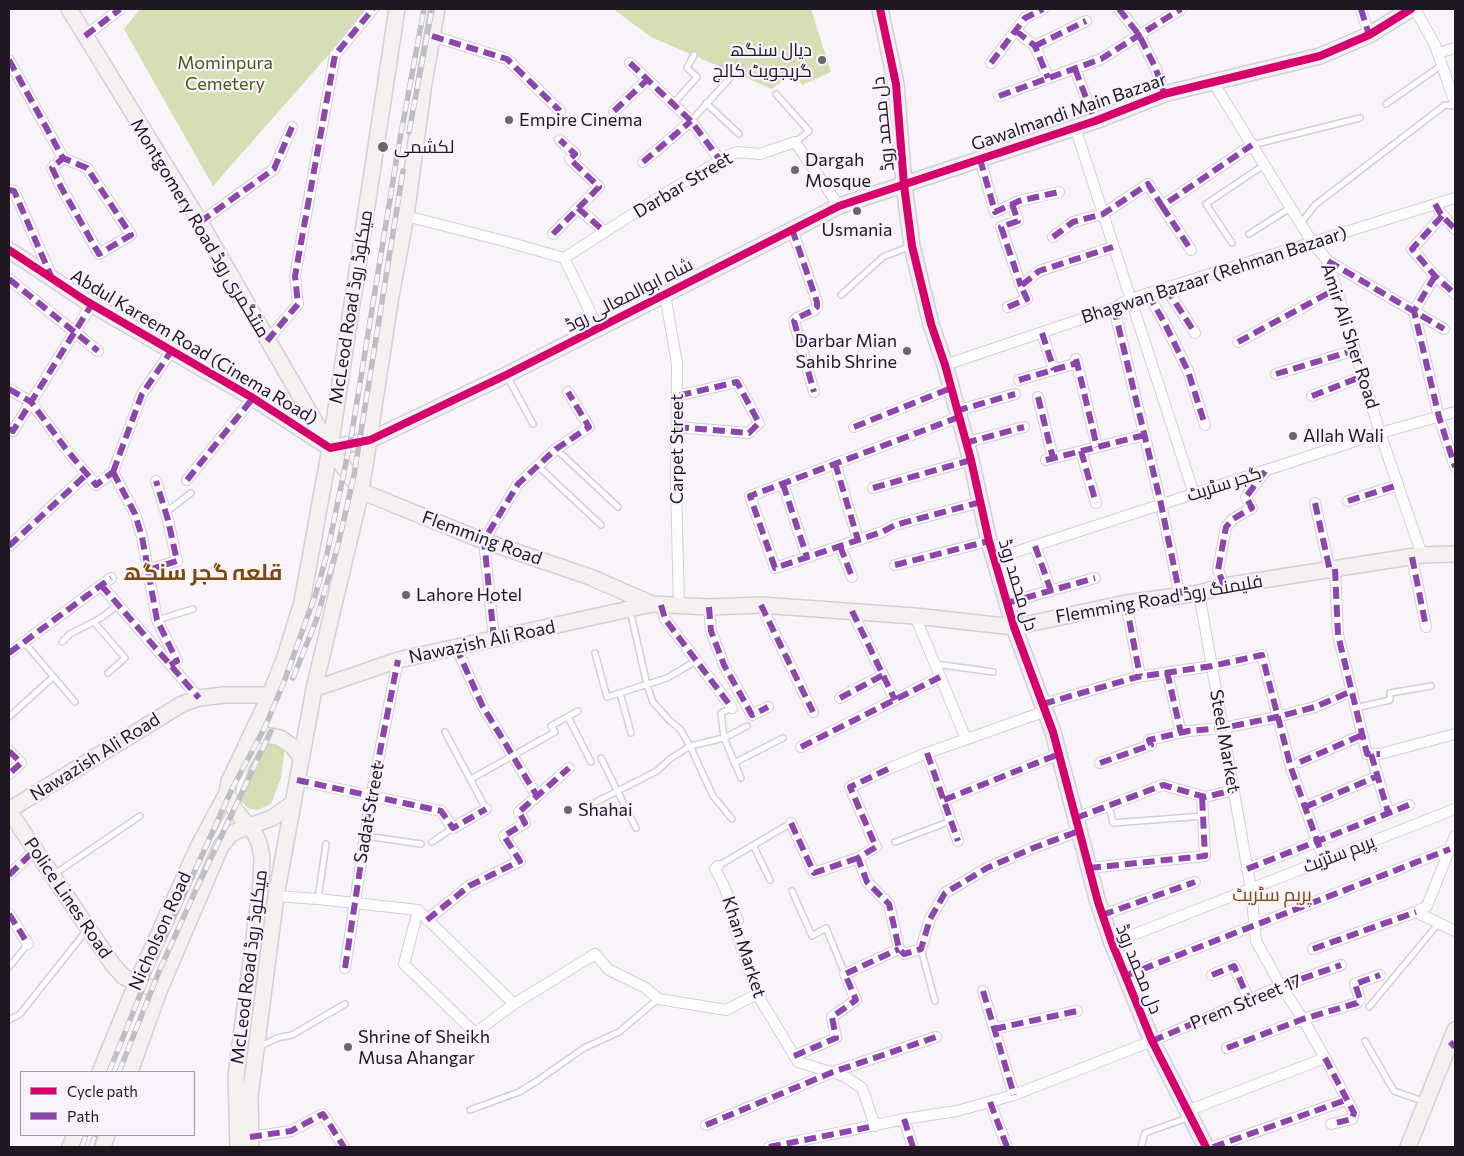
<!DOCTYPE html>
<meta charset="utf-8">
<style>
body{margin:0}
#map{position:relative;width:1464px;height:1156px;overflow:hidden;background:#f8f4fa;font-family:Commissioner,sans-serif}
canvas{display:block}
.frame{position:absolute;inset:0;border:10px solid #1f1822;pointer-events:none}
.legend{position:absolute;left:20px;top:1071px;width:175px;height:65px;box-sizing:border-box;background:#f9f1fd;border:1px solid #a29aa5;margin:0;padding:6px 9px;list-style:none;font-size:15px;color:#1f1822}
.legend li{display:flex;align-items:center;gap:10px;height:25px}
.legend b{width:25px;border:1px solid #a29aa5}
</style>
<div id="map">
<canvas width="1464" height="1156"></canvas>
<div class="frame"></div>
<ul class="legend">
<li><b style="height:6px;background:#d6006c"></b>Cycle path</li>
<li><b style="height:6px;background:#8e44ad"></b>Path</li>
</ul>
</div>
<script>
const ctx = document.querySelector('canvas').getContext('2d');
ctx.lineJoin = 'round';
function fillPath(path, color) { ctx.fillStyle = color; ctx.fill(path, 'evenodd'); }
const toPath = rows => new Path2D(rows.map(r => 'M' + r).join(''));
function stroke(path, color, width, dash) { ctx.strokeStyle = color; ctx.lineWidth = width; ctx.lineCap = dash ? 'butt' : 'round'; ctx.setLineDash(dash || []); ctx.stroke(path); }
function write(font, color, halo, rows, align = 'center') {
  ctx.font = font + ' Commissioner,Cairo,sans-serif'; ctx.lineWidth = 4.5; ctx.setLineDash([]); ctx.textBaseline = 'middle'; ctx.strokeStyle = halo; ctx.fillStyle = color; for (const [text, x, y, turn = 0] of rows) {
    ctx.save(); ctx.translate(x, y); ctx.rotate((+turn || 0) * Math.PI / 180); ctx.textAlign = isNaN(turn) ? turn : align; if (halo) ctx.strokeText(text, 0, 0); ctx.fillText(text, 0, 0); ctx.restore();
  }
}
fillPath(toPath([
 [140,9,369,9,213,186,124,29],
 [613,9,811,9,831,72,802,85,793,72,772,89,651,37],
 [266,742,285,746,281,778,271,804,257,810,248,808,241,801,242,787,249,766,257,752]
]), '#d6deb4');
const lane = toPath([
 [776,94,809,131,795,142],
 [706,103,739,134],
 [673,104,697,77,687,68,694,55],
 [1386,104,1442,65],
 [691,121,739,68],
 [1252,145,1360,118],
 [1301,223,1315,205,1445,105,1455,106],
 [1249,234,1290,208],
 [1232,243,1206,204,1264,165],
 [841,295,883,257,911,246],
 [507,376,533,424],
 [556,449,618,507],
 [538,466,601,525],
 [166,512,191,493],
 [630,610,647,685,653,702,670,721,680,729,690,746,713,796,732,819],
 [157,620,193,609],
 [94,622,125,658,108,673],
 [24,642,75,702],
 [62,642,70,634,101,618,118,605],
 [595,653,607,697,667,678,696,661],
 [936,664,993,672],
 [620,693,631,733],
 [732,708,721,713,724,738,741,778],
 [1356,708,1390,700,1390,693,1431,686],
 [9,717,53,677],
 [568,717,591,762],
 [445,732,486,809],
 [601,758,636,828],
 [734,763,783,738],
 [471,779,555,732,551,726,578,711],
 [596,802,657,771,670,759,690,746,724,738,747,726],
 [1109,805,1113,823,1203,816],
 [365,836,421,844],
 [432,842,453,828],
 [895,842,951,821],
 [753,845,770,880],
 [718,866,791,823],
 [53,875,140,816],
 [792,891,812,936,826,928,845,974],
 [318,899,326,844],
 [921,949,935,1001],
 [9,967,28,944],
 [1369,1007,1438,924],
 [9,1020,20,1014,86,931],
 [1365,1041,1394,1091,1423,1101],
 [259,1047,277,1038,292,1035,345,1004],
 [470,1110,519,1092,537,1081,584,1048,619,1032,658,999],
 [1141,1147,1145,1133,1190,1117]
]);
const street = toPath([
 [1119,9,1139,35,1156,69,1164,94],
 [1361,9,1369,35],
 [1415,9,1435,45,1455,103],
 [1016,31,1035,46,1048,78],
 [85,36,120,9],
 [432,36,507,59,560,111],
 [1035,46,1086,21],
 [1438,53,1455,48],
 [9,60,63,158,87,168,131,235,99,254,61,187,52,168,63,158],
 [630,63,691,121,720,160],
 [991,63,1025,18,1043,9],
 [1075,69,1095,121],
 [1213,82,1312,242,1328,261,1380,433,1422,555],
 [999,96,1101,59,1181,9],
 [614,111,647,80],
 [1075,127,1194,494],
 [980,159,995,212,1019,201,1059,192],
 [643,162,691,121],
 [9,190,14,191,52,277],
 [1012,204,1018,221,1001,227,1021,286],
 [1162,206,1191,250],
 [578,208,605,232],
 [1439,211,1455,229],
 [406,216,508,242,564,258,598,328],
 [1442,216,1412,249,1435,276,1455,294],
 [200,222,274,169,292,127],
 [792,229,817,302,817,307,814,310,797,318,794,321,814,392],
 [553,234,599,187,570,159,575,154,560,140],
 [1053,237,1073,222,1103,214,1148,184,1162,206,1252,145],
 [564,258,650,203,727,156,737,152,760,154,795,142,839,206],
 [1328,261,1444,329],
 [1435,276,1414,311,1439,417,1455,467],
 [9,279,98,351],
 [1166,288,1195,333],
 [665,294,677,364,676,487,679,606],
 [1148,294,1164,322,1188,371,1205,425],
 [1008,307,1027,299,1021,286,1039,271,1113,247],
 [1114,308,1161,504,1180,596],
 [1042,333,1054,370],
 [267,341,298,304,295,276,335,55,373,9],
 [1238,342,1336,289],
 [1076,359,1097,447],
 [945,365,1114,308,1130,299,1455,198],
 [1276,374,1355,350],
 [1019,380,1077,363],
 [9,389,31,402,66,449,96,485,113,472],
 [1312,396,1363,376],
 [1038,397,1053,458],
 [956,411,1015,394],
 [959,417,750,496,775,568,882,532,895,525,981,502],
 [677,427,749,433,759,423,737,382,677,396],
 [854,427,951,388],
 [9,429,13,431,92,304],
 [965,443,1024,427],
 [1081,451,1096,503],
 [1046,460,1145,435],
 [835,463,858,540],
 [113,472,135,514,142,537,157,620,177,661,170,665],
 [113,472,142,394,172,350],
 [187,480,253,398],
 [783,484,807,557],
 [873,488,971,460],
 [1348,501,1398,485],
 [1315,503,1330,571],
 [9,546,87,474],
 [840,546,852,577],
 [1035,546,1051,591],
 [1412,557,1426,627],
 [994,559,1380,433,1455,412],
 [895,565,989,541],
 [1335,569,1338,635,1367,754,1380,754,1455,734],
 [148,570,177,561,168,520,156,481],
 [101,585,199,698],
 [1224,586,1218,570,1226,527,1233,519,1252,508,1246,497,1266,470],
 [1007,603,1095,578],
 [1126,603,1140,676],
 [661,605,665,619,732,708],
 [761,605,813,712],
 [709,607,711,631,724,665,752,715,768,707],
 [852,611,895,700],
 [915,616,966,739],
 [494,639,484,540,518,484,556,449,589,427,568,392],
 [456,647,482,705,537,796],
 [9,653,111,578],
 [1167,672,1181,733],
 [840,698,883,675],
 [1043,704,1137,677,1212,666,1262,655,1291,768,1324,860],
 [1046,711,927,753,888,769,850,787,876,847,858,858,867,882,889,904,899,949,904,954,921,949,930,919,945,893,987,868,1033,848,1079,831],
 [801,747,940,677],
 [9,751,21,763,9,774],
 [927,753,958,841],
 [1371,754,1388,812],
 [1300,762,1362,735],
 [1100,763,1151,745,1149,740,1188,731,1223,728,1277,717,1315,707,1352,691],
 [297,780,441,811,453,828,486,809],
 [944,800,1059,754],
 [1305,807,1378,776],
 [1076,818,1163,785,1205,797,1234,790],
 [791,823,814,873,858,858],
 [718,866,715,869,723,884,738,921,734,925,757,994,798,1062,844,1076,862,1088,875,1126],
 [1089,868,1205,856,1202,796],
 [1247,869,1409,805],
 [9,875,35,850],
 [276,896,318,899,418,910,514,1004],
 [418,910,404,964,475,1033,514,1004,595,954,609,970,644,987,659,999,726,1010,757,994],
 [1416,912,1455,931],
 [9,914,28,944],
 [1102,915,1195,882],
 [427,920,469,886,520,861,504,836,525,823,519,812,569,768],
 [1112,943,1455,809],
 [1313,949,1416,912,1427,906,1455,836],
 [345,968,371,797,398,660],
 [1212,975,1234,966,1249,1000],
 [1125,976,1450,849],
 [983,991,1014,1095],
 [994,1029,1077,1011],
 [1227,1048,1303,1019,1357,1003,1360,999,1355,984,1380,975],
 [794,1056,836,1038,832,1017,856,1000,845,974,899,949],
 [1325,1058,1354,1113,1352,1119,1331,1124],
 [990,1102,1007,1147],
 [1187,1111,1325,1058,1303,1019,1281,986,1256,941,1251,889,1199,593],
 [904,1119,913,1147],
 [706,1125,833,1072,936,1037],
 [250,1137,291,1131,323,1114,344,1147],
 [769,1147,904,1119,957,1111,1014,1095,1152,1041,1281,986,1341,965],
 [1213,1147,1346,1100]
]);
const secondary = toPath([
 [69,9,200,222,330,448,361,491,476,538,590,577,652,604],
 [880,9,896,84,904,185,912,246,931,324,945,365,971,460,989,541,1014,627,1053,732,1098,902,1112,943,1152,1041,1206,1147],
 [9,250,86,301,253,398,330,448,370,440,506,375,839,206,1095,121,1164,94,1320,56,1369,35,1411,9],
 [314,689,398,660,652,604,709,607,761,605,915,616,1014,627,1126,603,1199,593,1224,586,1422,555,1455,554],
 [251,735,266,735,280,738,292,746,301,757],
 [9,810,182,704,199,698,224,695,270,695],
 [9,811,113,965,124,977,159,991],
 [100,1072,137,982,198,847,227,793],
 [130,1072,159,991,221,846,231,834,239,830,272,818,292,804],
 [70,1147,75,1135],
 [103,1147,107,1135],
 [238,1147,236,1076,261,883,262,857,259,843,255,834,235,810,227,793,229,781,234,771,270,695,285,657,302,602,330,448,397,9],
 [251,1147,250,1096,276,896,314,689,361,491,391,296,406,216,424,83,437,9],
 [1408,1147,1455,1030]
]);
stroke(lane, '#d4cfd7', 8);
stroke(street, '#d4cfd7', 12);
stroke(secondary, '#d4cfd7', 18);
stroke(lane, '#fefdfe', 5);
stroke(street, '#fefdfe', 10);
stroke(secondary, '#f4f1f0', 15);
const rail = toPath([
 [409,132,432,9],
 [293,678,316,621,338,545,354,475,403,171],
 [109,1072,153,963,232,789,265,727,284,682,316,593,327,554,351,438,398,150,424,9],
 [119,1072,160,969,194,894,271,731],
 [82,1147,86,1135],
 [91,1147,95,1135]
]);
stroke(rail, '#bfbec0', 5.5);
stroke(rail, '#f9f1fd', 4, [11]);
stroke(toPath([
 [1119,9,1139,35,1156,69,1164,94],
 [1361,9,1369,35],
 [1016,31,1035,46,1048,78],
 [85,36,120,9],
 [432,36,507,59,560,111],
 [1035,46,1086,21],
 [9,60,63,158,87,168,131,235,99,254,61,187,52,168,63,158],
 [630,63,691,121,720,160],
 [991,63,1025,18,1043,9],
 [1075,69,1095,121],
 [999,96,1101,59,1181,9],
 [614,111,647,80],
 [980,159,995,212,1019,201,1059,192],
 [643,162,691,121],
 [9,190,14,191,51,276],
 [1012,204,1018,221,1001,227,1021,286],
 [1435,204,1442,216,1455,229],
 [1162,206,1191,250],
 [578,208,605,232],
 [1442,216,1412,249,1435,276,1455,294],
 [200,222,274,169,292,127],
 [792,229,817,302,817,307,814,310,797,318,794,321,814,392],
 [553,234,599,187,570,159,575,154,560,140],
 [1053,237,1073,222,1103,214,1148,184,1162,206,1252,145],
 [1328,261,1444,329],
 [1435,276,1414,311,1439,417,1455,467],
 [9,279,98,351],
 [1166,288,1195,333],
 [1148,294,1164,322,1188,371,1205,425],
 [1008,307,1027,299,1021,286,1039,271,1113,247],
 [1114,308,1161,504,1180,596],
 [1042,333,1054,370],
 [267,341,298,304,295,276,335,55,373,9],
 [1238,342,1336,289],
 [1076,359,1097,447],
 [1276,374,1355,350],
 [1019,380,1077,363],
 [9,389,31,402,66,449,96,485,113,472],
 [1312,396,1363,376],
 [1038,397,1053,458],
 [956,411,1015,394],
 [959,417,750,496,775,568,882,532,895,525,981,502],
 [677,427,749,433,759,423,737,382,677,396],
 [854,427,951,388],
 [9,429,13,431,92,304],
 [965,443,1024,427],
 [1081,451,1096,503],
 [1046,460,1145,435],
 [835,463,858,540],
 [113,472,135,514,142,537,157,620,177,661,170,665],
 [113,472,142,394,172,350],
 [187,480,253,398],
 [783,484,807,557],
 [873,488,971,460],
 [1348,501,1398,485],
 [1315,503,1330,571],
 [9,546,87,474],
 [840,546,852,577],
 [1035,546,1051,591],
 [1412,557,1426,627],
 [895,565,989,541],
 [1335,569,1338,635,1367,754,1380,754],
 [148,570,177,561,168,520,156,481],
 [101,585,199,698],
 [1224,586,1218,570,1226,527,1233,519,1252,508,1246,497,1266,470],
 [1007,603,1095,578],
 [1126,603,1140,676],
 [661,605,665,619,732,708],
 [761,605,813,712],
 [709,607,711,631,724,665,752,715,768,707],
 [852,611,895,700],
 [494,639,484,540,518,484,556,449,589,427,568,392],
 [456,647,482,705,537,796],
 [9,653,111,578],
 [1167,672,1181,733],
 [840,698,883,675],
 [1043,704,1137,677,1212,666,1262,655,1291,768,1324,860],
 [801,747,940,677],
 [9,751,21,763,9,774],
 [927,753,958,841],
 [1371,754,1388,812],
 [1300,762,1362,735],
 [1100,763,1151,745,1149,740,1188,731,1223,728,1277,717,1315,707,1352,691],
 [888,769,850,787,876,847,858,858,867,882,889,904,899,949,904,954,921,949,930,919,945,893,987,868,1033,848,1079,831],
 [297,780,441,811,453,828,486,809],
 [944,800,1059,754],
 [1305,807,1378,776],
 [1076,818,1163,785,1205,797,1234,790],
 [791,823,814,873,858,858],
 [1089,868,1205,856,1202,796],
 [1247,869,1409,805],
 [9,875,35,850],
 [9,914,28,944],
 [1102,915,1195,882],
 [427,920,469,886,520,861,504,836,525,823,519,812,569,768],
 [1313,949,1416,912],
 [345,968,371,797,398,660],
 [1212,975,1234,966,1249,1000],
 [1125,976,1450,849],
 [983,991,1014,1095],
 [994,1029,1077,1011],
 [1152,1041,1281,986,1341,965],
 [1450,1042,1455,1047],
 [1227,1048,1303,1019,1357,1003,1360,999,1355,984,1380,975],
 [794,1056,836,1038,832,1017,856,1000,845,974,899,949],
 [1325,1058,1354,1113,1352,1119,1331,1124],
 [990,1102,1007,1147],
 [904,1119,913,1147],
 [706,1125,833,1072,936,1037],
 [250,1137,291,1131,323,1114,344,1147],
 [769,1147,875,1126],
 [1213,1147,1346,1100]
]), '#8e44ad', 6, [12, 6]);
stroke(toPath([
 [880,9,896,84,904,185,912,246,931,324,945,365,971,460,989,541,1014,627,1053,732,1098,902,1112,943,1152,1041,1206,1147],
 [9,250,86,301,253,398,330,448,370,440,506,375,839,206,1095,121,1164,94,1320,56,1369,35,1411,9]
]), '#d6006c', 8);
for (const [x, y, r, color] of [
 [822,60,5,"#6b656e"],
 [509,120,5,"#6b656e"],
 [383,147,6,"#6b656e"],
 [795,170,5,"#6b656e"],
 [857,211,5,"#6b656e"],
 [907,351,5,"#6b656e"],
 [1293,436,5,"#6b656e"],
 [406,595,5,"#6b656e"],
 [568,810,5,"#6b656e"],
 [348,1047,5,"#6b656e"]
]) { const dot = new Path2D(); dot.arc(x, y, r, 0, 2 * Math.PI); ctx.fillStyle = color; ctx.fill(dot); stroke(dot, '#f9f1fd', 2); }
write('18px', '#1f1822', '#f9f1fd', [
 ["دیال سنگھ",812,50,"right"],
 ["گریجویٹ کالج",812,71,"right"],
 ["Empire Cinema",519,120],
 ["لکشمی",394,147],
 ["Dargah",805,160],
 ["Mosque",805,181],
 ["Usmania",857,230,"center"],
 ["Darbar Mian",897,341,"right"],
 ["Sahib Shrine",897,362,"right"],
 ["Allah Wali",1303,436],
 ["Lahore Hotel",416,595],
 ["Shahai",578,810],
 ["Shrine of Sheikh",358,1037],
 ["Musa Ahangar",358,1058]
], 'left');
write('18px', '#4e5911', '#f9f1fd', [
 ["Mominpura",225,63],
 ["Cemetery",225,84]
]);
write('18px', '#1f1822', '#f9f1fd', [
 ["Gawalmandi Main Bazaar",1069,112,-19],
 ["دل محمد روڈ",883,124,-96],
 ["Darbar Street",683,185,-31],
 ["Montgomery Road منٹگمری روڈ",200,228,59],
 ["Bhagwan Bazaar (Rehman Bazaar)",1214,275,-18],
 ["شاہ ابوالمعالی روڈ",629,295,-27],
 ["McLeod Road میکلوڈ روڈ",351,307,-81],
 ["Amir Ali Sher Road",1350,336,72],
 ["Abdul Kareem Road (Cinema Road)",194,347,31],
 ["Carpet Street",677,449,-90],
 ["گجر سٹریٹ",1224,484,-18],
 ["Flemming Road",482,538,20],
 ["دل محمد روڈ",1018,585,73],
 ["Flemming Road فلیمنگ روڈ",1159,599,-10],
 ["Nawazish Ali Road",482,642,-12],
 ["Steel Market",1225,741,80],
 ["Nawazish Ali Road",95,757,-32],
 ["Sadat Street",369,813,-80],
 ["پریم سٹریٹ",1339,854,-21],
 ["Police Lines Road",68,898,56],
 ["Nicholson Road",160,931,-66],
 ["Khan Market",744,947,72],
 ["McLeod Road میکلوڈ روڈ",249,967,-83],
 ["دل محمد روڈ",1139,969,68],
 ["Prem Street 17",1246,1002,-22]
]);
write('19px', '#7d4a07', '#f9f1fd', [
 ["پریم سٹریٹ",1272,895]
]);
write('bold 22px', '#7d4a07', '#f9f1fd', [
 ["قلعہ گجر سنگھ",203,573]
]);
</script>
